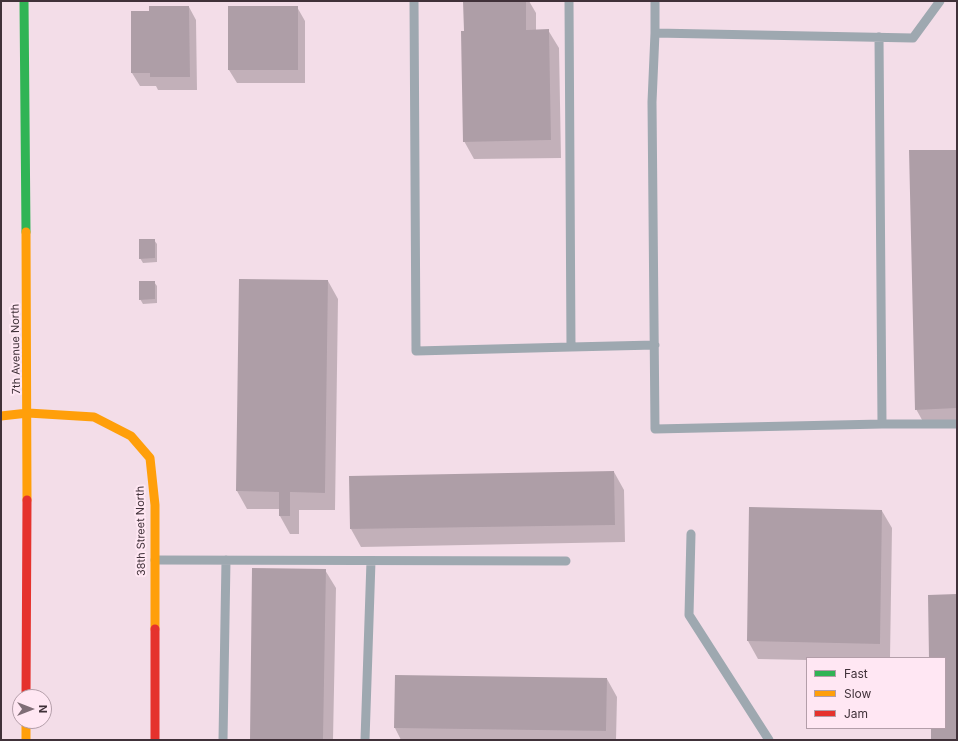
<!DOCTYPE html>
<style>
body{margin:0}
#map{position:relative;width:958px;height:741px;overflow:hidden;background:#f3dde8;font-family:Inter,sans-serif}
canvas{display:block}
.frame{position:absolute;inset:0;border:2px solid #403139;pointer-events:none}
.legend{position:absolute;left:806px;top:657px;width:140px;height:72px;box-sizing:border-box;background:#ffe7f3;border:1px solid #b39ea9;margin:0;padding:5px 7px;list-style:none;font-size:12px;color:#403139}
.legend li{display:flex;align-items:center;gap:8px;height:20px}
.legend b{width:20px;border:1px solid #b39ea9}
.north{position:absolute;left:12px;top:689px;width:40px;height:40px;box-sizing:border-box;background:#ffe7f3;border:1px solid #b39ea9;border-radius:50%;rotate:90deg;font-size:11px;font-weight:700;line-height:16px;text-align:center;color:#403139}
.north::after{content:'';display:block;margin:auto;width:14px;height:18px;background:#7f6d76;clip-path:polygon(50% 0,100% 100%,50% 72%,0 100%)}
</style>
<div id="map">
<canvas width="958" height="741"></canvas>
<div class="frame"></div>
<ul class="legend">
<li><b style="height:5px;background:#30b455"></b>Fast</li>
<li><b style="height:5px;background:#ff9f0a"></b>Slow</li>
<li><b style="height:5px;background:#e5322d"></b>Jam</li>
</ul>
<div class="north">N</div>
</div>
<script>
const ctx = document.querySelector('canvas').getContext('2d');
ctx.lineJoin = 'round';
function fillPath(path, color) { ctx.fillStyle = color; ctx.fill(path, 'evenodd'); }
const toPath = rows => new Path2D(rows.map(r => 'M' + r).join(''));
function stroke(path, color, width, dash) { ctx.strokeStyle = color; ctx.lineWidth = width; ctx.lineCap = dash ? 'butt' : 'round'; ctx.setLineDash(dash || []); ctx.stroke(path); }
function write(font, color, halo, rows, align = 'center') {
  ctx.font = font + ' Inter,sans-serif'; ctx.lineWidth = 4; ctx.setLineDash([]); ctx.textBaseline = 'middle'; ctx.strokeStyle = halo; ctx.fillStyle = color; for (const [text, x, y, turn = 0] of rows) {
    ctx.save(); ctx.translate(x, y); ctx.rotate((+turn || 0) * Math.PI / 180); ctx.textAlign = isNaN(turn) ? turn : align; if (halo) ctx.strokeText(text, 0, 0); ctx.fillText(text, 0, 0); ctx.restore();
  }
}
fillPath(toPath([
 [464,1,529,1,536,13,536,30,548,30,559,48,561,158,474,159,464,141],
 [189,7,196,20,197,90,158,90,156,86,140,86,132,73],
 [297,7,305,21,305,83,237,83,229,70],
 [957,151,957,426,926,427,916,409],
 [154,240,157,244,157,262,143,263,140,258],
 [240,280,328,281,338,299,335,510,299,510,299,534,290,534,280,516,280,509,247,509,237,491],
 [154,282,157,286,157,303,143,304,140,299],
 [614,472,624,490,625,542,361,547,351,529],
 [750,508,882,511,892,528,890,658,807,658,807,660,758,659,748,641],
 [325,570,336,588,333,740,251,740],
 [396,676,607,679,617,697,616,740,401,740,395,728]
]), '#0003');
fillPath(toPath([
 [463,1,526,1,526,30,549,29,551,140,463,142,461,31,464,31],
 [149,6,189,6,190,77,150,77,150,73,131,73,131,11,149,11],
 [228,6,298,6,298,70,228,70],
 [909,150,957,150,957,408,915,410],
 [139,239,155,239,155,258,139,259],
 [239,279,328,280,325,493,290,492,290,516,279,516,279,492,236,491],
 [139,281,155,281,155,299,139,300],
 [614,471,615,525,350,529,349,476],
 [749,507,882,510,880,644,747,641],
 [252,568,326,569,323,740,250,740],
 [957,594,957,740,931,740,931,728,945,728,945,658,929,658,928,595],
 [395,675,607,678,606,731,394,728]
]), '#ae9ea7');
stroke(toPath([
 [414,1,416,351,571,347],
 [569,1,571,347,655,345],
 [655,1,655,33,913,38,940,1],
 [655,33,652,102,655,429,882,424],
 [879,37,882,424,957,424],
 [691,534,689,615,769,740],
 [155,560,566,561],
 [223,740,226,560],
 [365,740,371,561]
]), '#9ea8b0', 9);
stroke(toPath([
 [24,1,26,232]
]), '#30b455', 9);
stroke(toPath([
 [26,232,27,500],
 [1,416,28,413,94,417,131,436,150,458,155,505,155,629],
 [26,721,26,740]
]), '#ff9f0a', 9);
stroke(toPath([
 [155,629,155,740],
 [26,697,27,500]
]), '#e5322d', 9);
write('11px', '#403139', '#ffe7f3', [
 ["7th Avenue North",16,349,-91],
 ["38th Street North",141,531,-91]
]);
</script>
